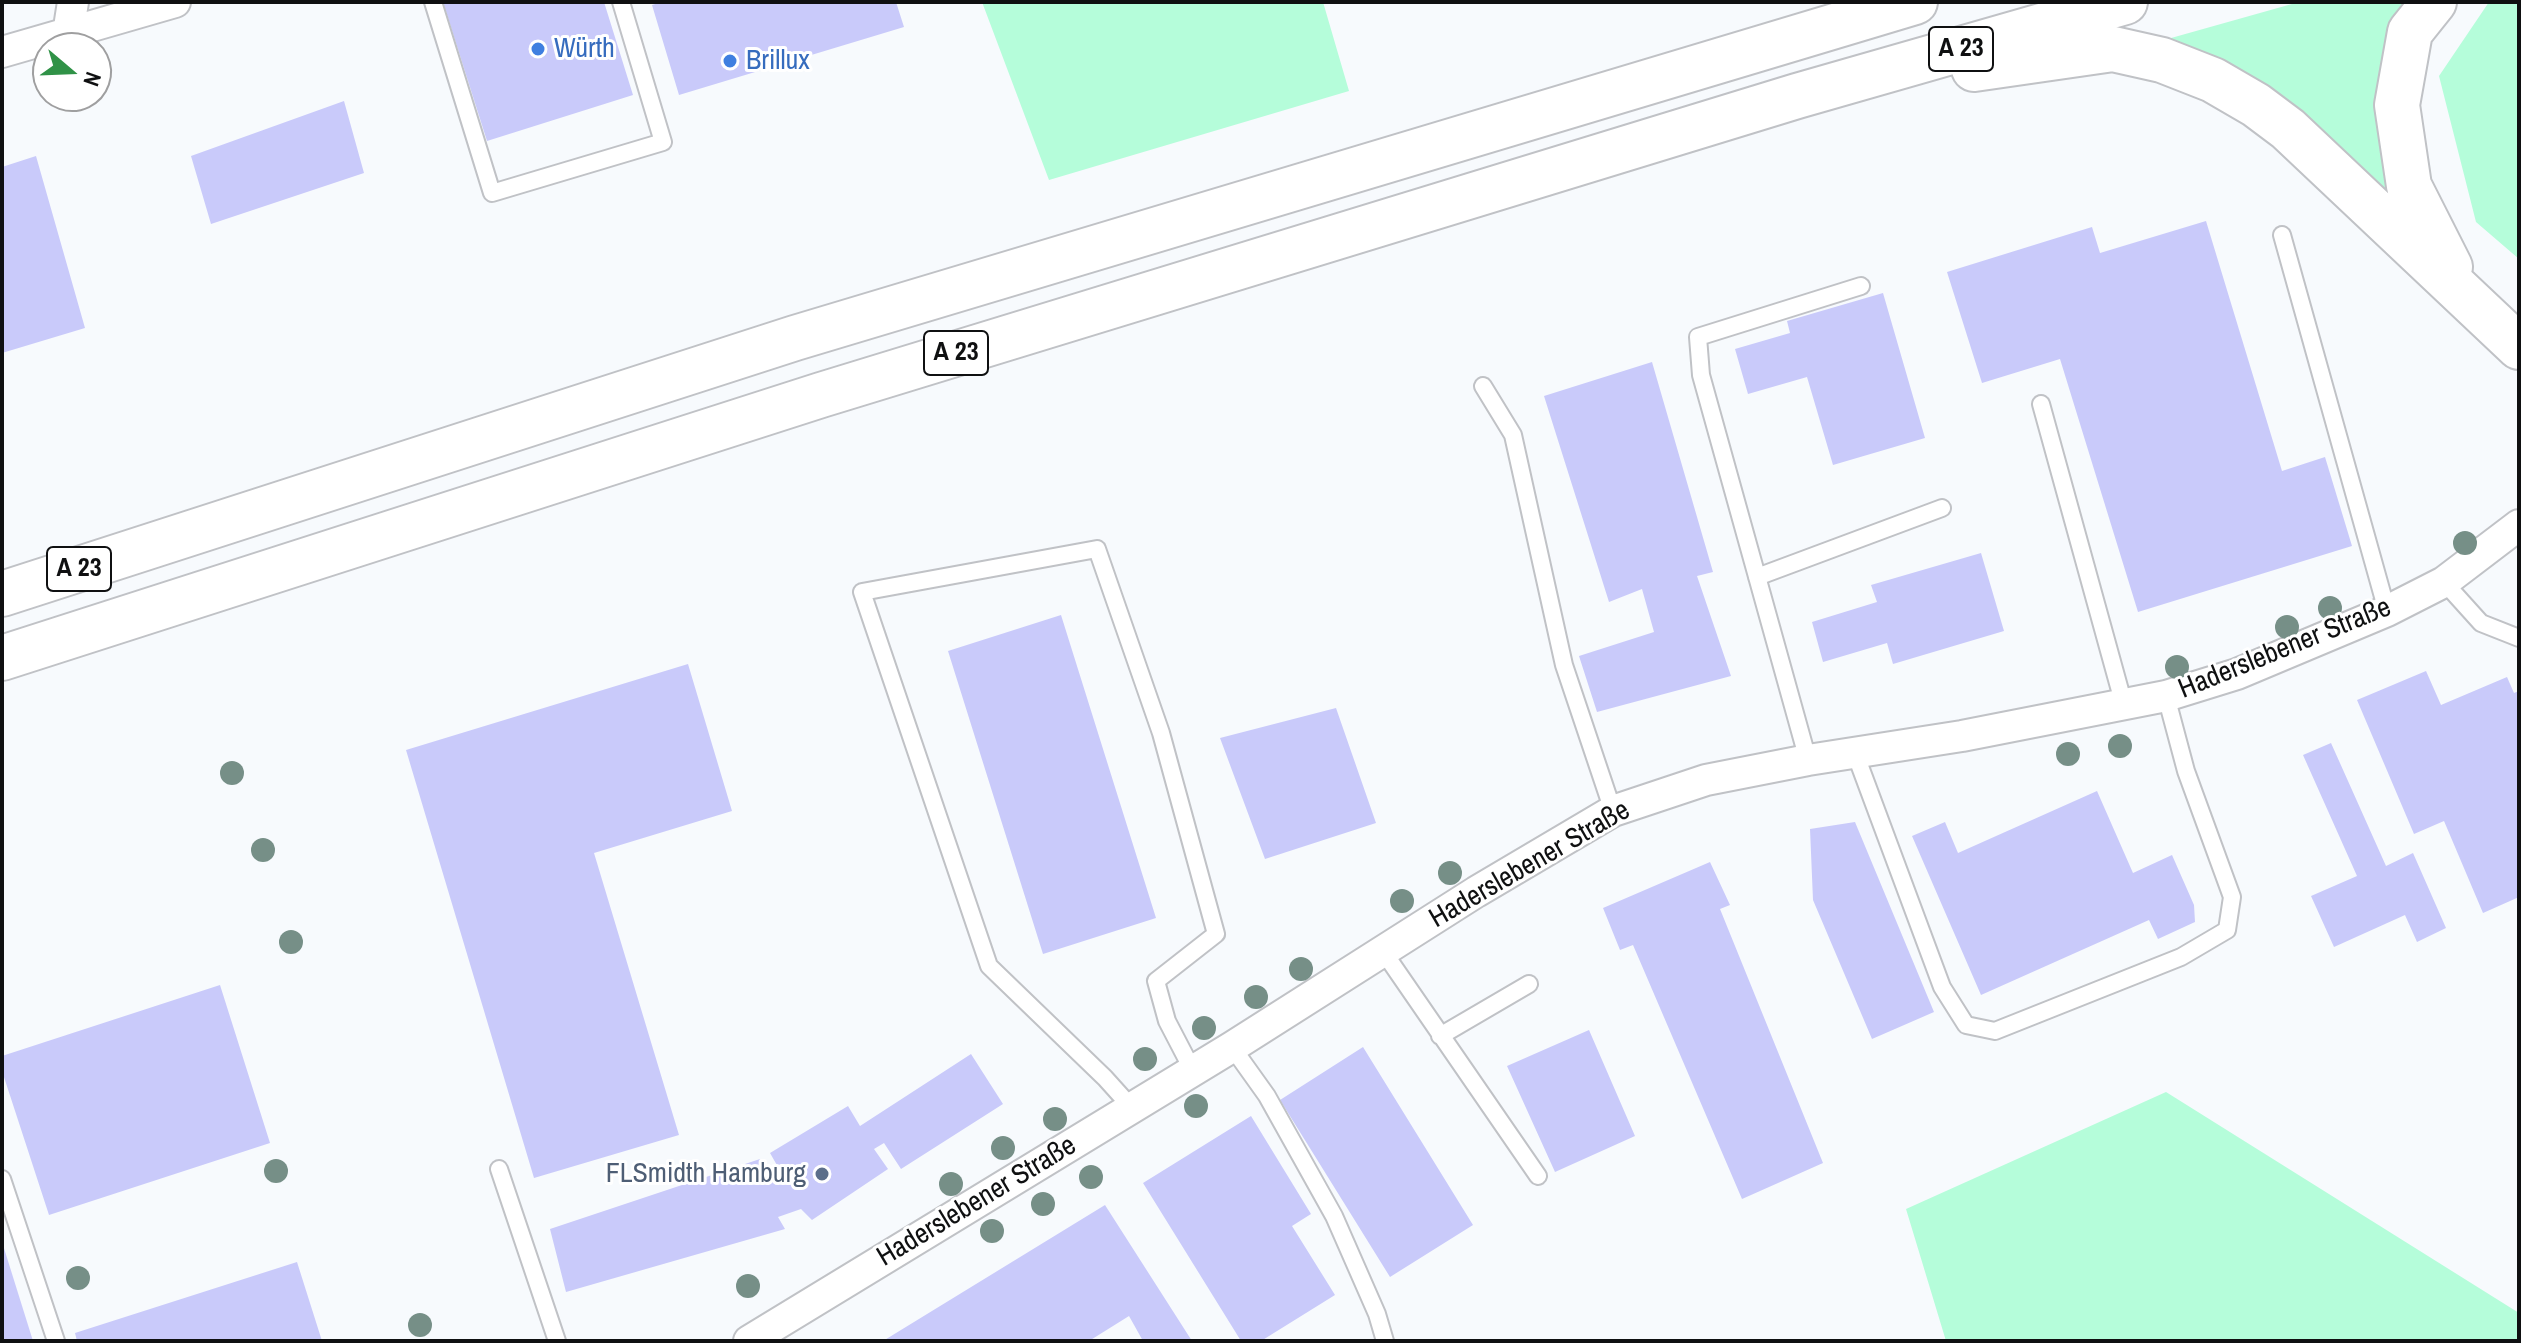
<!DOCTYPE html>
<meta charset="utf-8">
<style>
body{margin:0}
#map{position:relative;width:2521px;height:1343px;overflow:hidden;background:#f7fafd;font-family:"Archivo Narrow",sans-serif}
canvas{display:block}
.frame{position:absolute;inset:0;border:4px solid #0f1011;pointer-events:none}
.north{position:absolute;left:32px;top:32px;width:80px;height:80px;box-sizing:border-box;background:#fff;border:2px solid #9f9fa0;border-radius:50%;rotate:109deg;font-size:22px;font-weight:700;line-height:32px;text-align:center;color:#0f1011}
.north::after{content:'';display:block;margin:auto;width:28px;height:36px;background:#309247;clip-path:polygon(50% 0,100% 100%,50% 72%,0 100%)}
</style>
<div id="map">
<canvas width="2521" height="1343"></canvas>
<div class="frame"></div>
<div class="north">N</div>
</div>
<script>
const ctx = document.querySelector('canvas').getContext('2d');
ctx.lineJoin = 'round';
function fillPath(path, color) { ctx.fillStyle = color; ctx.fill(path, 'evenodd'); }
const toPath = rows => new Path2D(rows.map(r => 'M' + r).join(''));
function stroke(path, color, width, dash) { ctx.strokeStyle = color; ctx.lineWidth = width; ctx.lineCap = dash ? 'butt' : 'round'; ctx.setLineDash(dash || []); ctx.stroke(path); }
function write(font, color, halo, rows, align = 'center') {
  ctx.font = font + ' "Archivo Narrow",sans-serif'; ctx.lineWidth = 6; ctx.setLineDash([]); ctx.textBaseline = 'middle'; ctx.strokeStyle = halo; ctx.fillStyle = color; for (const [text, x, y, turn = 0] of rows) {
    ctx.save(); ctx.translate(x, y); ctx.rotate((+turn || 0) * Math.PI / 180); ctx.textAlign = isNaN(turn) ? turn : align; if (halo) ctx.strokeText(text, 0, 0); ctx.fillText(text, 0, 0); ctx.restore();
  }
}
fillPath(toPath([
 [982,2,1323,2,1349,91,1049,180],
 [2299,2,2413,2,2414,224,2164,40],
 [2489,2,2519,2,2519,259,2476,222,2439,76],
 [2166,1092,2519,1313,2519,1341,1946,1341,1906,1209]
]), '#b5fdda');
fillPath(toPath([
 [443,2,604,2,633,95,487,141],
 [662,2,896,2,904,27,679,95,652,5],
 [344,101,364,173,211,224,191,156],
 [36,156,85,328,2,353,2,167],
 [2206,221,2282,471,2325,457,2352,546,2138,612,2060,359,1982,383,1947,272,2092,227,2100,253],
 [1883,293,1925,438,1833,465,1807,377,1748,394,1735,349,1790,333,1787,321],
 [1652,362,1713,572,1697,576,1731,676,1597,712,1579,656,1654,632,1642,589,1609,602,1544,396],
 [1981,553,2004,631,1893,664,1887,643,1823,662,1812,622,1877,602,1871,585],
 [1061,615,1156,918,1043,954,948,651],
 [688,664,732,811,594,853,679,1135,534,1178,406,750],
 [2426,671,2441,705,2507,677,2514,693,2519,691,2519,897,2483,913,2444,821,2414,834,2357,700],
 [1336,708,1376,823,1265,859,1220,738],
 [2331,743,2386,866,2413,853,2446,928,2417,942,2405,915,2334,947,2311,896,2357,876,2303,755],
 [2097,791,2133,873,2172,855,2194,905,2195,922,2158,939,2149,920,1981,995,1912,836,1945,822,1958,853],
 [1855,822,1934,1012,1872,1039,1813,900,1810,829],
 [1710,862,1730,905,1720,909,1823,1163,1742,1199,1633,945,1620,950,1603,908],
 [220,985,270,1143,49,1215,2,1071,2,1056],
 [1589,1030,1635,1136,1555,1172,1507,1066],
 [1363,1047,1473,1225,1390,1277,1280,1100],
 [971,1054,1003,1104,901,1169,884,1143,874,1149,888,1169,812,1220,801,1209,778,1217,785,1229,566,1292,550,1229,760,1159,764,1169,778,1167,770,1153,848,1106,860,1126],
 [1251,1116,1311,1214,1292,1226,1335,1295,1261,1341,1241,1341,1143,1183],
 [1105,1205,1192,1341,1143,1341,1129,1316,1089,1341,883,1341],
 [2,1245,3,1245,33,1341,2,1341],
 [297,1262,322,1341,77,1341,75,1333]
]), '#c9cafa');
const lane = toPath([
 [433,2,492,193,663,142,621,2],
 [2282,235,2387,611],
 [1483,386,1513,435,1564,665,1613,811],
 [2041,404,2124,705],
 [1757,577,1942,508],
 [2444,582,2481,623,2519,638],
 [1855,753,1942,987,1966,1025,1995,1031,2181,957,2227,930,2232,897,2186,771,2166,696],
 [1808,760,1701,375,1698,337,1861,286],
 [1383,951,1538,1176],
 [1440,1036,1529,984],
 [1232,1047,1267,1096,1334,1216,1377,1314,1385,1341],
 [1132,1108,1105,1078,989,966,862,592,1097,549,1161,733,1216,934,1156,981,1167,1021,1193,1071],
 [499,1169,557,1341],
 [2,1179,56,1341]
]);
const street = toPath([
 [68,34,73,2],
 [2,52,175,2],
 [749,1341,1232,1047,1476,892,1613,811,1706,780,1808,760,1962,736,2166,696,2237,674,2387,611,2444,582,2519,525]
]);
const highway = toPath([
 [2434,2,2410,32,2397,105,2409,186,2450,267],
 [1974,69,2113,49,2162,60,2213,80,2256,105,2288,129,2519,347],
 [2,594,795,338,1915,2],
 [2,658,821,395,1797,96,2125,2]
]);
stroke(lane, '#c0c2c6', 20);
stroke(street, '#c0c2c6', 34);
stroke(highway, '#c0c2c6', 48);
stroke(lane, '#fff', 16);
stroke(street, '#fff', 30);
stroke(highway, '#fff', 44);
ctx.fillStyle = '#768f87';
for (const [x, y] of [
 [2465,543],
 [2330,608],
 [2287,627],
 [2177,667],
 [2120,746],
 [2068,754],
 [232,773],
 [263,850],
 [1450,873],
 [1402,901],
 [291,942],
 [1301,969],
 [1256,997],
 [1204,1028],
 [1145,1059],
 [1196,1106],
 [1055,1119],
 [1003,1148],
 [276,1171],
 [1091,1177],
 [951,1184],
 [1043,1204],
 [992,1231],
 [78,1278],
 [748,1286],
 [420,1325]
]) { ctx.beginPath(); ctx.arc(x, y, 12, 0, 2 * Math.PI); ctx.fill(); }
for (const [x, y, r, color] of [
 [538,49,8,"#3f7fe0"],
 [730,61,8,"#3f7fe0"],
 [822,1174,8,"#5c6f8a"]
]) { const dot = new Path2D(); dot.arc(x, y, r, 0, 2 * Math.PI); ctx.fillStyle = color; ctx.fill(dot); stroke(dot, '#fff', 3); }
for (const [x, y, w] of [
 [1961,49,64],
 [956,353,64],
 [79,569,64]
]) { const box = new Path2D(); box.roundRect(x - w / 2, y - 22, w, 44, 6); ctx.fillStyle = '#fff'; ctx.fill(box); stroke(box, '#0f1011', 2); }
write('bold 26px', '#0f1011', null, [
 ["A 23",1961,49],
 ["A 23",956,353],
 ["A 23",79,569]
]);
write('28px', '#366cbe', '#fff', [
 ["Würth",554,49],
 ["Brillux",746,61]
], 'left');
write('28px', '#0f1011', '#fff', [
 ["Haderslebener Straße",2285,649,-22],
 ["Haderslebener Straße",1530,865,-30],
 ["Haderslebener Straße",977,1202,-31]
]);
write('28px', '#4e5e75', '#fff', [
 ["FLSmidth Hamburg",806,1174]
], 'right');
</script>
